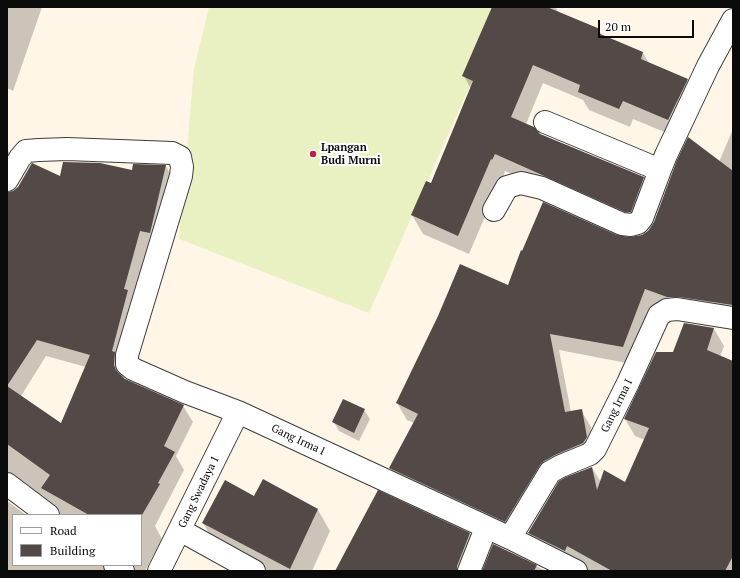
<!DOCTYPE html>
<style>
body{margin:0}
#map{position:relative;width:740px;height:578px;overflow:hidden;background:#fff6e8;font-family:"PT Serif",serif}
canvas{display:block}
.frame{position:absolute;inset:0;border:8px solid #0a0a0a;pointer-events:none}
.legend{position:absolute;left:12px;top:514px;width:130px;height:52px;box-sizing:border-box;background:#fff;border:1px solid #9d9d9d;margin:0;padding:5px 7px;list-style:none;font-size:12px;color:#0a0a0a}
.legend li{display:flex;align-items:center;gap:8px;height:20px}
.legend b{width:20px;border:1px solid #9d9d9d}
.scale{position:absolute;left:598px;top:20px;width:96px;height:18px;box-sizing:border-box;border:2px solid #0a0a0a;border-top:0;padding-left:5px;font-size:12px;line-height:14px;white-space:nowrap;color:#0a0a0a;-webkit-text-stroke:3px #fff;paint-order:stroke}
</style>
<div id="map">
<canvas width="740" height="578"></canvas>
<div class="frame"></div>
<ul class="legend">
<li><b style="height:5px;background:#fff"></b>Road</li>
<li><b style="height:11px;background:#534947"></b>Building</li>
</ul>
<div class="scale">20 m</div>
</div>
<script>
const ctx = document.querySelector('canvas').getContext('2d');
ctx.lineJoin = 'round';
function fillPath(path, color) { ctx.fillStyle = color; ctx.fill(path, 'evenodd'); }
const toPath = rows => new Path2D(rows.map(r => 'M' + r).join(''));
function stroke(path, color, width, dash) { ctx.strokeStyle = color; ctx.lineWidth = width; ctx.lineCap = dash ? 'butt' : 'round'; ctx.setLineDash(dash || []); ctx.stroke(path); }
function write(font, color, halo, rows, align = 'center') {
  ctx.font = font + ' "PT Serif",serif'; ctx.lineWidth = 4; ctx.setLineDash([]); ctx.textBaseline = 'middle'; ctx.strokeStyle = halo; ctx.fillStyle = color; for (const [text, x, y, turn = 0] of rows) {
    ctx.save(); ctx.translate(x, y); ctx.rotate((+turn || 0) * Math.PI / 180); ctx.textAlign = isNaN(turn) ? turn : align; if (halo) ctx.strokeText(text, 0, 0); ctx.fillText(text, 0, 0); ctx.restore();
  }
}
fillPath(toPath([
 [209,7,505,7,369,313,179,239,194,69]
]), '#e9f1c3');
fillPath(toPath([
 [7,7,42,7,13,91,7,88],
 [493,7,555,7,559,13,599,30,602,36,643,53,649,63,687,80,698,98,679,138,633,119,630,127,589,110,583,100,543,83,526,124,540,134,643,178,654,196,637,230,505,171,503,178,502,177,469,254,423,234,412,215,431,184,471,89,464,76],
 [733,129,733,321,654,305,632,364,559,350,571,412,581,410,591,427,596,455,554,478,515,539,400,485,390,468,414,423,407,420,397,403,509,286,617,236,630,238,642,236,648,232,719,162],
 [7,151,9,152,19,168,7,188],
 [134,165,166,166,175,183,124,370,123,378,183,406,193,422,176,456,184,470,155,526,162,539,145,571,7,571,7,501,26,515,13,515,13,565,141,565,141,515,57,515,7,493,7,193,60,177,132,172],
 [46,356,86,367,62,425,21,396],
 [714,329,724,346,720,357,733,362,733,571,581,571,539,550,529,533,592,468,601,482,626,483,645,440,635,436,625,419,674,353],
 [364,410,370,419,359,441,339,431,334,422],
 [378,492,470,534,480,551,472,571,336,571],
 [254,497,318,510,330,531,312,571,266,571,216,545,203,523],
 [494,545,546,571,484,571]
]), '#0003');
fillPath(toPath([
 [492,7,547,7,600,29,598,33,643,52,641,59,688,79,668,120,623,101,619,109,578,92,580,85,533,65,511,117,534,127,540,134,644,177,631,212,625,212,495,154,492,160,491,159,458,236,411,215,426,181,431,183,473,81,462,76],
 [688,137,733,171,733,305,679,297,667,297,645,289,623,347,550,334,565,412,582,409,587,437,583,443,555,455,544,461,540,465,505,522,389,468,418,414,396,403,438,316,460,264,508,285,521,250,522,251,543,202,617,235,630,237,642,235,648,231,654,222,677,160],
 [63,162,100,163,132,170,133,164,166,165,150,233,140,231,124,289,128,290,112,351,115,352,114,365,116,370,125,379,184,405,164,446,175,452,158,483,160,484,142,515,89,515,41,488,50,475,7,444,7,192,13,191,18,187,32,163,60,176],
 [37,340,90,355,61,423,7,386],
 [684,323,714,328,707,350,733,361,733,556,725,571,612,571,567,546,565,551,528,533,559,481,566,477,592,467,597,490,604,470,625,482,649,428,624,419,656,352,673,352],
 [343,399,365,409,354,433,332,422],
 [263,479,318,509,290,569,202,523,225,480,254,496],
 [378,490,470,533,457,566,457,571,335,571],
 [493,544,537,565,534,571,482,571]
]), '#534947');
const minor = toPath([
 [545,122,660,170,666,155,708,66,733,20],
 [7,180,20,158,26,151,39,150,67,149,172,153,180,157,182,167,181,176,127,355,127,364,133,369,185,392,238,412,510,538,576,571],
 [494,210,507,187,521,183,542,188,622,224,631,225,638,223,642,218,660,170],
 [7,484,48,515],
 [180,530,254,571],
 [510,538,550,472,561,466,590,454,595,449,628,383,659,315,667,310,677,309,733,318],
 [115,565,123,571],
 [159,571,238,412],
 [469,571,486,528]
]);
stroke(minor, '#3d3d3d', 24);
stroke(minor, '#fff', 22);
for (const [x, y, r, color] of [
 [313,154,4,"#be1f45"]
]) { const dot = new Path2D(); dot.arc(x, y, r, 0, 2 * Math.PI); ctx.fillStyle = color; ctx.fill(dot); stroke(dot, '#fff', 1.5); }
write('bold 11px', '#0a0a0a', '#fff', [
 ["Lpangan",321,148],
 ["Budi Murni",321,161]
], 'left');
write('11px', '#0a0a0a', '#fff', [
 ["Gang Irma I",617,406,-64],
 ["Gang Irma I",298,440,25],
 ["Gang Swadaya 1",199,492,-64]
]);
</script>
